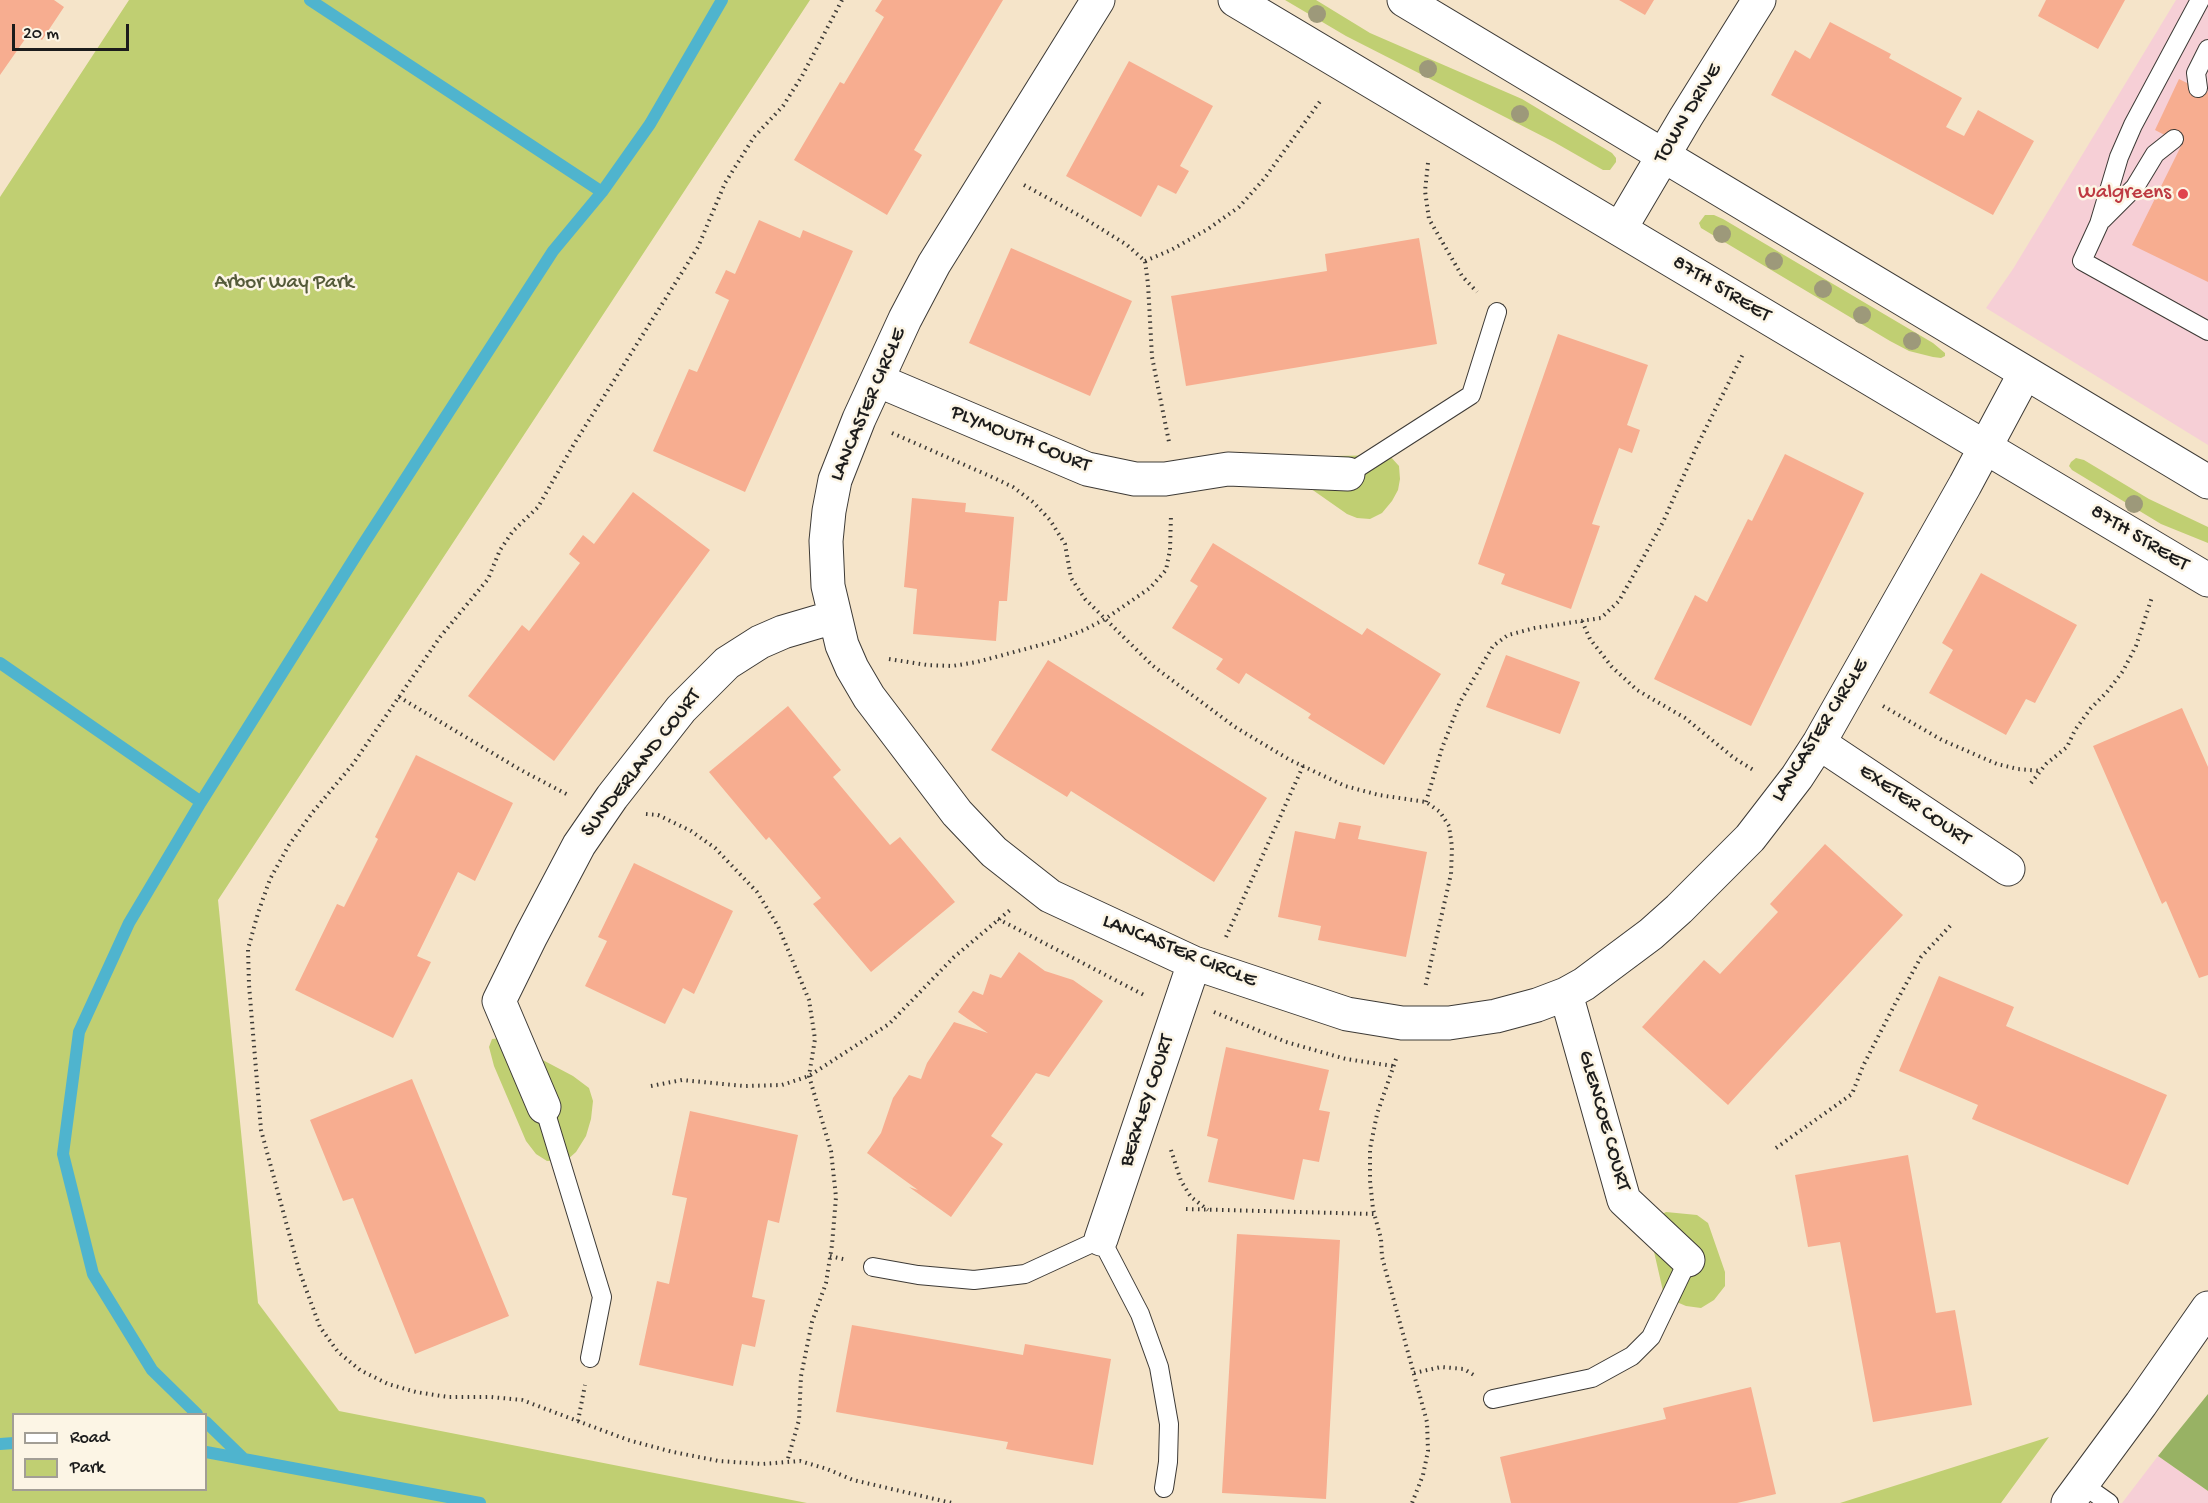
<!DOCTYPE html>
<style>
body{margin:0}
#map{position:relative;width:2208px;height:1503px;overflow:hidden;background:#f5e4c9;font-family:"Gochi Hand",sans-serif}
canvas{display:block}
.legend{position:absolute;left:12px;top:1413px;width:195px;height:78px;box-sizing:border-box;background:#fcf5e5;border:2px solid #a29e95;margin:0;padding:8px 10px;list-style:none;font-size:18px;color:#1c1c1c}
.legend li{display:flex;align-items:center;gap:12px;height:30px}
.legend b{width:30px;border:2px solid #a29e95}
.scale{position:absolute;left:12px;top:24px;width:117px;height:27px;box-sizing:border-box;border:3px solid #1c1c1c;border-top:0;padding-left:8px;font-size:18px;line-height:21px;white-space:nowrap;color:#1c1c1c;-webkit-text-stroke:4px #fcf5e5;paint-order:stroke}
</style>
<div id="map">
<canvas width="2208" height="1503"></canvas>
<ul class="legend">
<li><b style="height:8px;background:#fff"></b>Road</li>
<li><b style="height:16px;background:#c0cf72"></b>Park</li>
</ul>
<div class="scale">20 m</div>
</div>
<script>
const ctx = document.querySelector('canvas').getContext('2d');
ctx.lineJoin = 'round';
function fillPath(path, color) { ctx.fillStyle = color; ctx.fill(path, 'evenodd'); }
const toPath = rows => new Path2D(rows.map(r => 'M' + r).join(''));
function stroke(path, color, width, dash) { ctx.strokeStyle = color; ctx.lineWidth = width; ctx.lineCap = dash ? 'butt' : 'round'; ctx.setLineDash(dash || []); ctx.stroke(path); }
function write(font, color, halo, rows, align = 'center') {
  ctx.font = font + ' "Gochi Hand",sans-serif'; ctx.lineWidth = 5; ctx.setLineDash([]); ctx.textBaseline = 'middle'; ctx.strokeStyle = halo; ctx.fillStyle = color; for (const [text, x, y, turn = 0] of rows) {
    ctx.save(); ctx.translate(x, y); ctx.rotate((+turn || 0) * Math.PI / 180); ctx.textAlign = isNaN(turn) ? turn : align; if (halo) ctx.strokeText(text, 0, 0); ctx.fillText(text, 0, 0); ctx.restore();
  }
}
fillPath(toPath([
 [2176,0,2208,0,2208,445,1986,308,2013,269],
 [2158,1456,2208,1491,2208,1503,2122,1503]
]), '#f6cfd6');
fillPath(toPath([
 [129,0,810,0,218,900,258,1303,339,1411,807,1503,0,1503,0,197],
 [14,1414,206,1414,206,1490,14,1490],
 [1285,0,1316,0,1370,33,1522,99,1612,153,1616,158,1616,162,1610,170,1603,170,1554,142,1346,36],
 [1705,215,1714,215,1723,219,1933,343,1945,353,1945,356,1941,358,1933,357,1909,351,1890,341,1701,228,1699,223],
 [1389,455,1399,466,1400,479,1398,490,1392,501,1382,513,1370,519,1357,518,1347,514,1307,486,1314,462,1334,456],
 [2076,458,2084,460,2149,499,2208,527,2208,543,2161,524,2072,470,2069,466,2071,462],
 [501,1038,573,1076,589,1088,593,1101,591,1119,586,1136,576,1152,567,1160,547,1161,536,1154,526,1141,494,1066,489,1047,492,1039],
 [1666,1212,1697,1215,1708,1223,1725,1272,1725,1286,1714,1300,1701,1308,1686,1306,1672,1300,1663,1291,1652,1243,1655,1218],
 [2049,1437,2001,1503,1840,1503]
]), '#c0cf72');
fillPath(toPath([
 [2208,1394,2208,1491,2158,1456]
]), '#98b264');
stroke(toPath([
 [310,0,602,192],
 [0,663,201,802],
 [197,1414,152,1370,93,1274,63,1154,79,1032,129,923,201,802,362,546,553,251,602,192,650,124,722,0],
 [206,1422,243,1458],
 [0,1444,14,1443],
 [206,1452,480,1503]
]), '#4fb4ce', 12);
fillPath(toPath([
 [0,0,54,0,64,7,42,40,30,32,0,75],
 [882,0,1003,0,914,150,922,155,887,215,794,160,840,82,844,84,884,17,875,11],
 [1619,0,1654,0,1645,15],
 [2046,0,2125,0,2098,49,2038,16],
 [1830,22,1891,54,1889,58,1962,98,1946,127,1964,136,1978,110,2034,141,1993,215,1771,95,1795,50,1810,59],
 [1129,61,1213,106,1180,166,1189,171,1176,194,1158,185,1141,217,1066,176],
 [2179,79,2207,93,2208,90,2208,282,2132,245,2182,144,2155,130],
 [759,220,800,238,803,230,853,251,745,492,653,451,689,369,697,372,729,300,715,293,726,270,735,274],
 [1419,238,1437,344,1186,386,1171,296,1327,271,1325,254],
 [1011,248,1132,301,1090,396,969,343],
 [1558,334,1648,365,1627,425,1640,430,1632,453,1619,448,1592,524,1600,526,1571,609,1501,584,1505,574,1478,564],
 [1785,454,1864,493,1751,726,1654,679,1695,595,1707,602,1748,519,1752,521],
 [633,492,710,550,554,761,468,696,522,625,529,631,580,563,569,554,583,535,594,544],
 [912,498,966,503,965,512,1014,517,1007,601,999,601,996,641,913,634,917,589,904,587],
 [1213,543,1362,635,1367,628,1441,674,1384,765,1308,718,1311,714,1246,673,1239,684,1216,669,1223,659,1172,628,1198,586,1190,581],
 [1981,573,2077,625,2035,703,2026,699,2006,735,1929,693,1953,650,1942,643],
 [1506,655,1580,682,1560,734,1486,707],
 [1048,660,1267,798,1214,882,1071,791,1067,797,991,750],
 [788,706,841,770,833,777,890,845,900,837,955,902,871,972,813,904,821,898,769,837,766,840,709,772],
 [2182,708,2208,767,2208,975,2199,978,2166,901,2162,904,2093,746],
 [416,755,513,803,475,881,458,872,417,956,431,962,393,1038,295,990,337,904,344,907,378,839,375,837],
 [1339,822,1361,826,1358,839,1427,852,1406,957,1318,940,1321,926,1278,917,1295,831,1335,839],
 [1825,844,1903,915,1728,1105,1642,1027,1704,960,1720,974,1778,912,1770,904],
 [634,863,733,911,694,994,683,988,665,1024,585,986,607,941,598,937],
 [1019,952,1045,971,1073,980,1103,1001,1049,1077,1036,1073,991,1136,1003,1144,951,1217,909,1187,918,1190,867,1153,881,1133,893,1098,909,1075,921,1079,927,1063,954,1022,988,1033,958,1012,973,991,983,995,990,974,1001,978],
 [1939,976,2014,1007,2006,1026,2167,1095,2128,1185,1972,1119,1978,1105,1899,1071],
 [1226,1047,1329,1070,1319,1110,1330,1112,1319,1162,1303,1159,1294,1200,1208,1182,1218,1139,1207,1136],
 [412,1079,509,1316,415,1354,353,1198,343,1201,310,1120],
 [690,1111,798,1135,779,1223,768,1220,752,1297,765,1300,755,1347,742,1344,733,1386,639,1365,657,1281,669,1284,687,1198,672,1195],
 [1908,1155,1936,1313,1955,1310,1972,1405,1873,1422,1840,1242,1808,1247,1795,1175],
 [1237,1234,1340,1240,1326,1499,1222,1493],
 [852,1325,1023,1355,1025,1344,1111,1359,1093,1465,1006,1449,1008,1442,836,1412],
 [1751,1387,1776,1494,1737,1503,1511,1503,1500,1457,1666,1419,1663,1408]
]), '#f7ad90');
const service = toPath([
 [2200,0,2133,125,2119,157,2099,224,2082,261,2208,331],
 [2198,88,2196,73,2208,49],
 [2102,220,2135,187,2155,154,2174,139],
 [1348,474,1471,395,1497,312],
 [544,1107,602,1297,590,1358],
 [873,1267,918,1275,974,1280,1025,1274,1101,1239,1140,1314,1159,1367,1169,1424,1168,1462,1164,1488],
 [1493,1399,1592,1378,1632,1356,1651,1337,1688,1260],
 [2082,1484,2109,1503]
]);
const minor = toPath([
 [1098,0,934,264,905,319,859,419,835,480,829,511,826,541,828,586,842,645,852,668,869,697,957,813,994,852,1050,896,1194,963,1347,1014,1402,1023,1449,1023,1496,1016,1537,1005,1566,994,1584,984,1651,934,1679,909,1750,838,1797,777,1819,743,1965,485,2025,373],
 [1620,229,1686,117,1759,0],
 [877,380,1087,469,1135,479,1165,479,1228,469,1348,474],
 [1819,743,2008,869],
 [1566,994,1624,1200,1688,1260],
 [544,1107,499,1001,531,936,579,845,612,797,681,709,727,663,760,642,783,632,834,617],
 [1101,1239,1194,963]
]);
const tertiary = toPath([
 [1235,0,2208,580],
 [1404,0,2208,482]
]);
const secondary = toPath([
 [2068,1503,2141,1404,2208,1308]
]);
stroke(service, '#3d3a36', 20);
stroke(minor, '#3d3a36', 35);
stroke(tertiary, '#3d3a36', 35);
stroke(secondary, '#3d3a36', 35);
stroke(toPath([
 [842,0,802,76,783,106,754,137,725,183,698,247,574,444,538,507,513,531,500,550,488,579,440,637,353,764,312,813,289,845,270,879,258,913,248,949,249,985,261,1130,299,1270,320,1327,338,1352,360,1370,388,1384,416,1392,448,1397,491,1397,522,1400,628,1440,673,1452,719,1461,762,1464,800,1461,827,1469,853,1480,952,1503],
 [1428,163,1425,191,1429,219,1462,276,1477,292],
 [1024,185,1082,217,1127,245,1145,261,1148,284,1152,357,1169,442],
 [1145,261,1171,250,1208,229,1239,207,1264,179,1321,100],
 [892,433,992,477,1013,487,1033,502,1050,520,1065,544,1071,578,1085,599,1153,666,1235,727,1290,760,1345,786,1379,795,1426,802,1440,812,1449,826,1452,847,1451,874,1425,988],
 [1582,621,1590,639,1612,667,1637,690,1685,718,1734,758,1755,771],
 [889,659,927,665,952,666,977,662,1055,641,1084,630,1105,619,1150,588,1166,570,1170,550,1171,515],
 [399,697,519,769,570,796],
 [1883,706,1942,740,1997,764,2018,769,2041,771],
 [2031,783,2046,764,2067,747,2075,730,2091,708,2107,692,2123,671,2136,646,2152,597],
 [1426,802,1442,748,1460,702,1493,646,1508,635,1535,628,1601,618,1619,601,1663,522,1697,446,1744,352],
 [646,814,658,815,691,831,715,848,757,892,778,926,809,1000,815,1039,809,1076,831,1151,836,1197,832,1245,826,1283,812,1322,801,1376,799,1420,787,1462],
 [998,919,1144,995],
 [1226,937,1303,766],
 [1214,1012,1286,1042,1346,1059,1393,1066],
 [1396,1059,1377,1114,1370,1149,1370,1181,1373,1209,1381,1239,1382,1257,1427,1422,1428,1451,1423,1475,1412,1503],
 [651,1086,682,1080,744,1086,782,1085,809,1076,889,1024,954,957,1010,910],
 [1776,1148,1852,1094,1863,1066,1896,1002,1921,957,1951,925],
 [1171,1150,1181,1181,1191,1197,1208,1210],
 [1186,1209,1374,1214],
 [830,1256,847,1260],
 [1414,1373,1441,1367,1464,1369,1477,1377],
 [578,1421,585,1385]
]), '#3d3a36', 4, [1.5, 4.5]);
stroke(service, '#fff', 18);
stroke(minor, '#fff', 33);
stroke(tertiary, '#fff', 33);
stroke(secondary, '#fff', 33);
ctx.fillStyle = '#9d997a';
for (const [x, y] of [
 [1317,14],
 [1428,69],
 [1520,114],
 [1722,234],
 [1774,261],
 [1823,289],
 [1862,315],
 [1912,341],
 [2134,504]
]) { ctx.beginPath(); ctx.arc(x, y, 9, 0, 2 * Math.PI); ctx.fill(); }
for (const [x, y, r, color] of [
 [2183,194,6,"#e0444e"]
]) { const dot = new Path2D(); dot.arc(x, y, r, 0, 2 * Math.PI); ctx.fillStyle = color; ctx.fill(dot); stroke(dot, '#fcf5e5', 2); }
write('21px', '#1c1c1c', '#fcf5e5', [
 ["TOWN DRIVE",1689,114,-59],
 ["87TH STREET",1721,290,31],
 ["LANCASTER CIRCLE",869,405,-67],
 ["PLYMOUTH COURT",1020,440,22],
 ["87TH STREET",2139,539,31],
 ["LANCASTER CIRCLE",1821,731,-58],
 ["SUNDERLAND COURT",642,764,-52],
 ["EXETER COURT",1914,806,34],
 ["LANCASTER CIRCLE",1179,952,22],
 ["BERKLEY COURT",1148,1101,-72],
 ["GLENCOE COURT",1603,1121,74]
]);
write('21px', '#be3a42', '#fcf5e5', [
 ["Walgreens",2171,194]
], 'right');
write('21px', '#555b3a', '#fcf5e5', [
 ["Arbor Way Park",284,284]
]);
</script>
